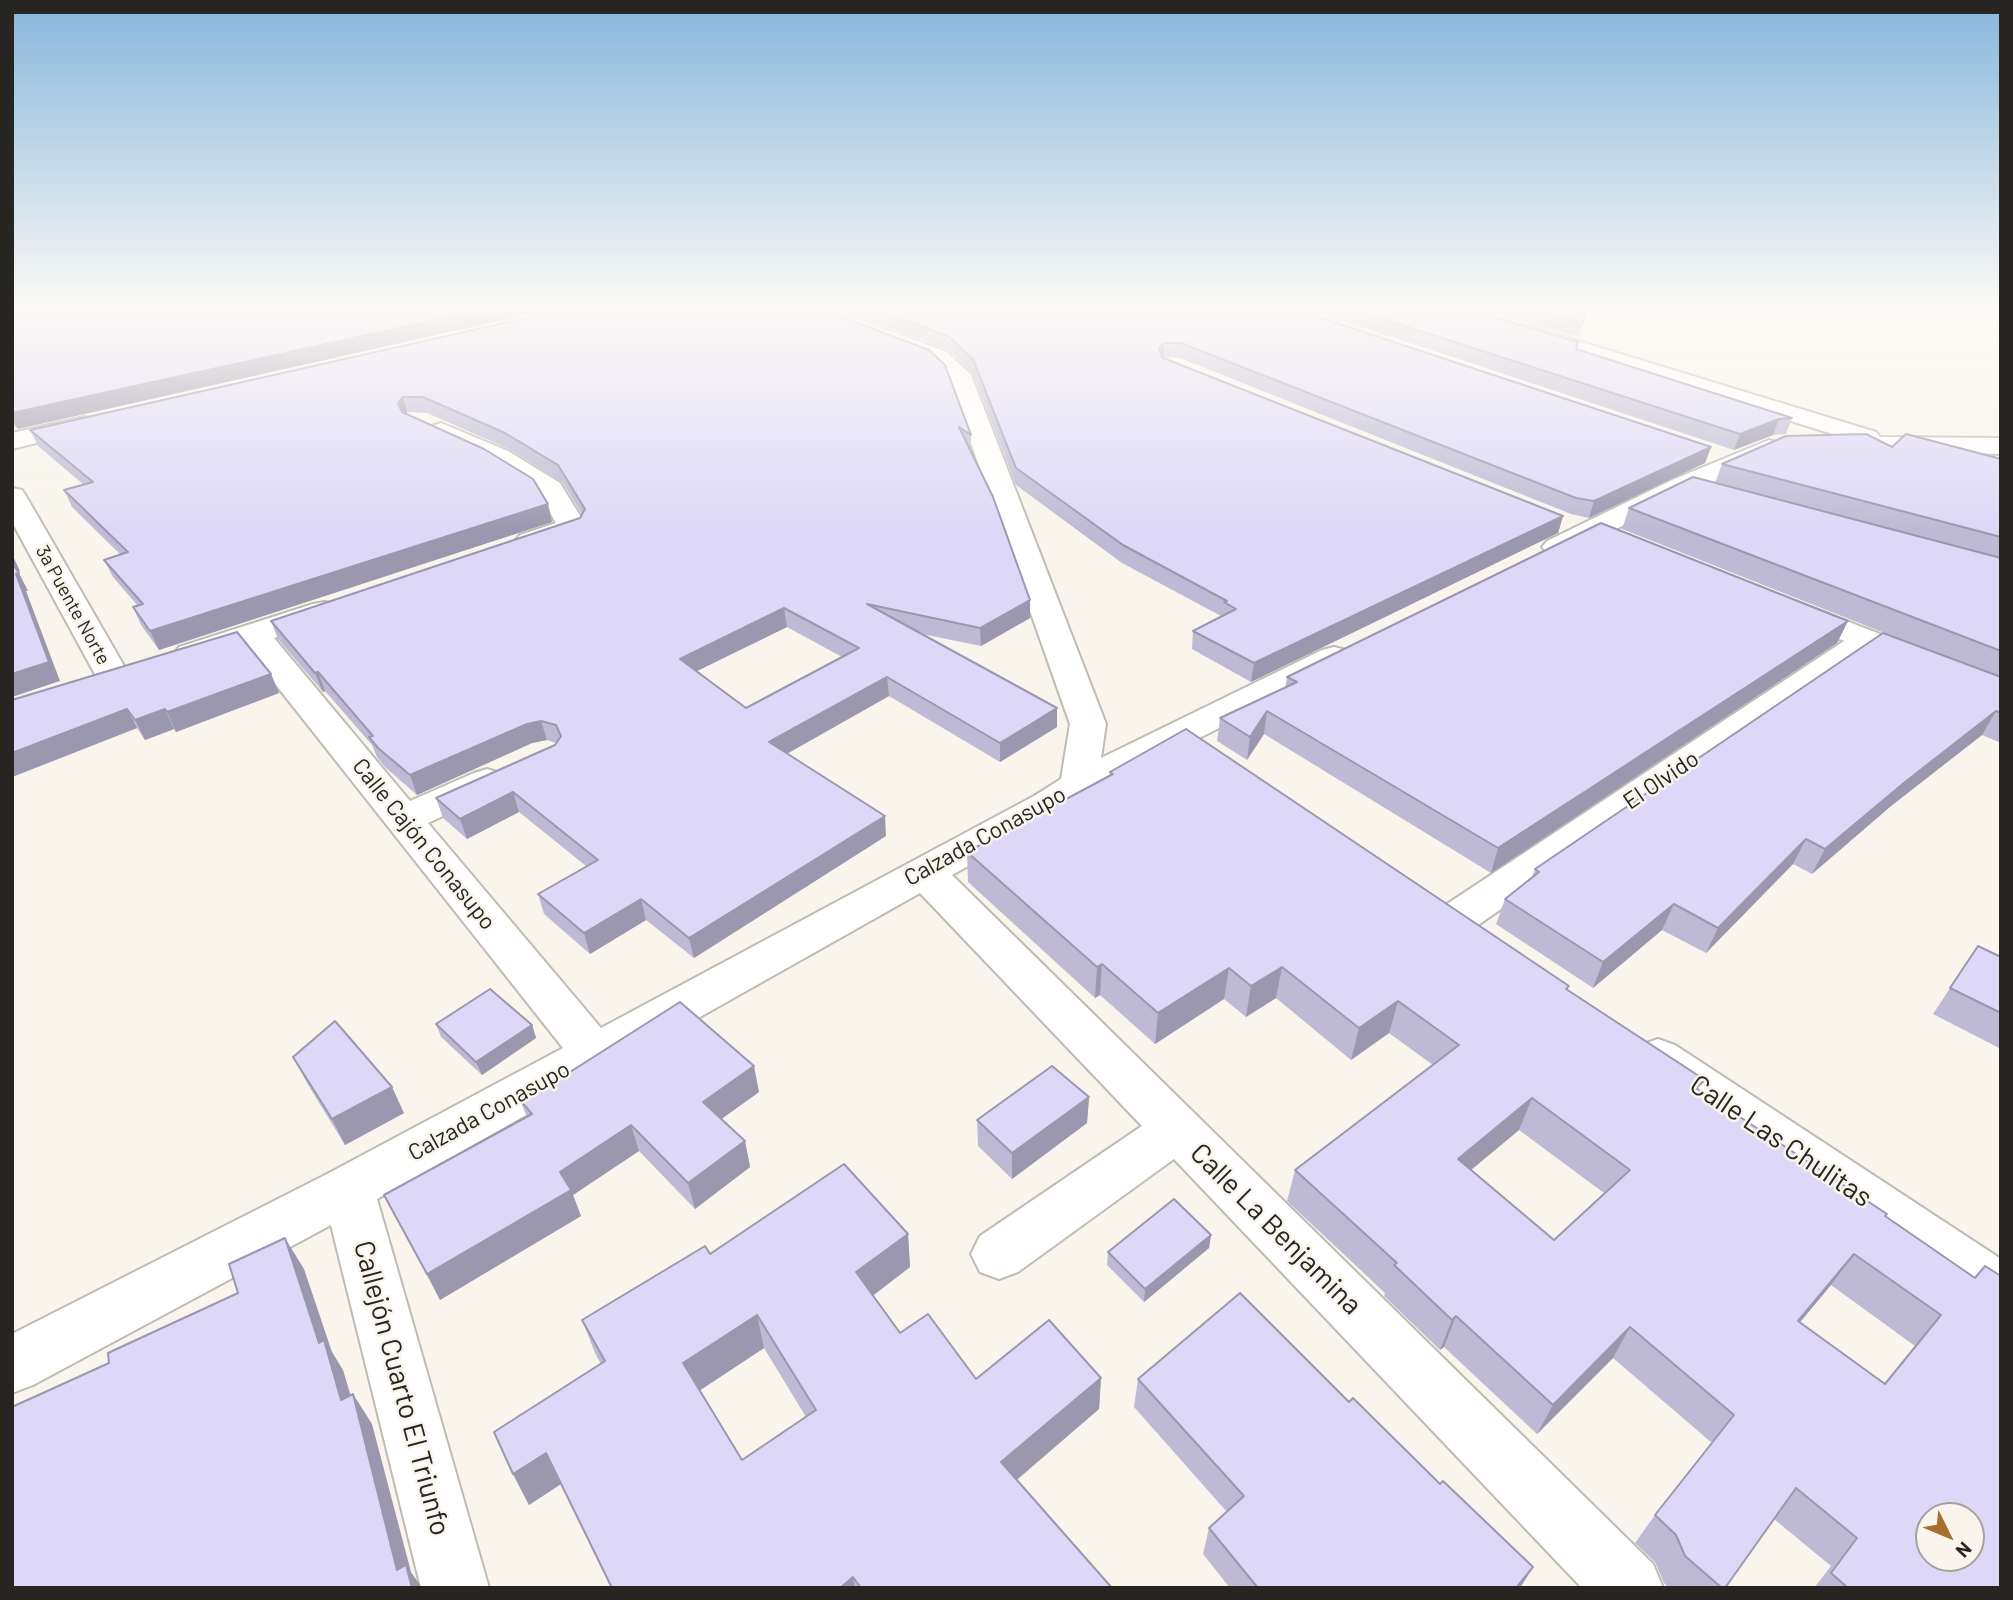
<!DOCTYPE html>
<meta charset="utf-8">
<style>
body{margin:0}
#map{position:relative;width:2013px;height:1600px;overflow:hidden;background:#f9f5ec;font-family:Barlow,sans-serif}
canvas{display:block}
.frame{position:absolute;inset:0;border:14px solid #262522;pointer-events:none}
.north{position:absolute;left:1915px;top:1502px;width:70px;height:70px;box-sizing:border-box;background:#f9f5ec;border:2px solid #a5a29b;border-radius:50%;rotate:133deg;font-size:19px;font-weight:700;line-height:28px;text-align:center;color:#262522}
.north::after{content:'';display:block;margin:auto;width:24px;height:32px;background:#a76f2c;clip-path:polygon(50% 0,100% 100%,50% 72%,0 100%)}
</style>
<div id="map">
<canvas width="2013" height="1600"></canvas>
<div class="frame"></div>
<div class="north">N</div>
</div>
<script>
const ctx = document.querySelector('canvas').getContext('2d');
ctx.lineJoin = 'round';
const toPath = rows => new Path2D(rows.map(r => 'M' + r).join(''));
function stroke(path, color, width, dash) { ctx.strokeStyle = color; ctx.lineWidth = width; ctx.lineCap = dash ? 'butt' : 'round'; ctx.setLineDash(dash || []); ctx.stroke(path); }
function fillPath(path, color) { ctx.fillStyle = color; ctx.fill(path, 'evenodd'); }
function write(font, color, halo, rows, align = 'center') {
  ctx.font = font + ' Barlow,sans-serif'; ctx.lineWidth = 5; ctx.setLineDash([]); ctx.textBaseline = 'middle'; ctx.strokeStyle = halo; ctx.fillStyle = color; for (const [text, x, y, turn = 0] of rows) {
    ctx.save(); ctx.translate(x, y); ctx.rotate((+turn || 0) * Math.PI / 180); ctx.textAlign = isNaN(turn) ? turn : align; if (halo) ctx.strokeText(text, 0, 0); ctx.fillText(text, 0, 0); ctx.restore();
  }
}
const minor = toPath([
 [794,307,824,307,947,352,971,375,1106,724,1101,758,1322,650,1334,647,1346,650,1351,657,1346,664,1092,792,1062,814,952,875,1653,1564,1663,1588,1582,1588,1174,1159,1018,1272,999,1279,980,1272,971,1254,980,1236,1142,1126,920,893,377,1199,489,1588,421,1588,331,1225,33,1385,12,1393,12,1334,329,1173,563,1048,246,647,191,664,179,661,174,654,179,647,313,604,324,602,335,604,340,611,335,618,274,638,410,801,474,773,487,769,500,773,506,781,500,789,428,823,601,1028,1034,796,1061,779,1070,724,948,378,931,362,797,311,794,307],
 [1335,307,1363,307,1360,311,1324,326,1317,328,1310,326,1306,322,1310,318,1335,307],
 [1526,325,1876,432,1880,437,2001,438,2001,454,1823,449,1819,444,1823,439,1839,436,1518,336,1515,331,1518,326,1526,325],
 [84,417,93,419,96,424,93,429,12,449,12,433,84,417],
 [441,423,508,451,560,483,587,527,583,533,530,550,520,547,515,541,520,535,556,523,539,494,490,463,432,436,428,431,432,426,441,423],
 [1769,440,1778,443,1782,448,1778,453,1692,492,1567,553,1557,556,1547,553,1542,547,1547,541,1672,480,1769,440],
 [12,488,22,490,26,496,131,678,126,685,114,688,102,685,97,678,12,522,12,488],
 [1795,601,2001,681,2001,703,1871,652,1468,932,1453,936,1438,932,1432,921,1438,910,1844,641,1784,617,1779,610,1784,603,1795,601],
 [1658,1039,1675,1045,2001,1259,2001,1317,1981,1309,1641,1071,1634,1058,1641,1045,1658,1039]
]);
stroke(minor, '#bfbcb3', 4);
fillPath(minor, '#fff');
fillPath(toPath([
 [12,307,18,429,12,424],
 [815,307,971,435,971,451,1030,600,1030,618,981,646,922,634,1057,727,1000,762,889,696,787,754,886,836,694,958,646,920,590,954,544,914,538,894,586,866,519,812,467,839,443,818,436,798,555,745,556,743,547,740,532,743,417,795,385,767,377,757,372,745,325,691,323,692,278,639,271,621,580,518,582,514,562,482,509,449,427,413,407,412,407,414,548,504,552,522,159,650,141,625,133,607,137,605,113,577,104,560,121,555,72,507,64,490,84,485,38,446,30,430],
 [787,627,842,657,746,708,696,671],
 [832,307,1288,307,1711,447,1705,463,1589,518,1571,514,1180,358,1163,357,1563,516,1558,533,1251,682,1192,649,1193,631,1221,616,1122,563,1016,485,973,374,949,350],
 [1301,307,1461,307,1576,349,1792,418,1786,434,1773,435,1734,450],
 [1471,307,1587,307,1579,337],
 [1892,447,2001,459,2001,743,1982,735,1891,806,1812,874,1793,864,1706,953,1662,930,1593,988,1496,924,1505,899,1532,877,1535,869,1897,638,1622,529,1629,508,1715,483,1722,464],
 [1848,621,1837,643,1491,873,1264,734,1247,760,1217,741,1220,718,1285,688,1287,677],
 [271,674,279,693,176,732,174,729,145,740,137,728,12,777,12,700],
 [1110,772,1568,990,1699,1090,1975,1278,2001,1588,1814,1588,1831,1566,1774,1519,1725,1588,1669,1588,1664,1583,1655,1562,1635,1543,1655,1515,1712,1443,1613,1358,1537,1434,1444,1347,1440,1350,1384,1296,1385,1293,1287,1201,1295,1170,1433,1065,1389,1033,1351,1060,1276,998,1246,1017,1224,999,1155,1044,1100,995,1095,998,968,882,967,852,1109,776],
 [1519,1130,1604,1193,1554,1240,1471,1170],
 [1831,1285,1915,1346,1884,1384,1800,1322],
 [1978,946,2001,957,2001,1049,1933,1014],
 [436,1024,532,1025,536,1038,482,1075,441,1037],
 [293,1057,404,1113,345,1145,307,1083],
 [570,1072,759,1092,721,1119,745,1141,750,1167,695,1209,639,1151,573,1195,581,1216,440,1300,384,1195,527,1117,520,1100],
 [1089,1097,1087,1123,1012,1179,978,1146,977,1120],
 [908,1234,910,1267,873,1295,900,1333,976,1379,1101,1378,1099,1409,1017,1480,1112,1588,611,1588,561,1484,529,1505,513,1474,601,1364,595,1353,582,1320,710,1254],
 [764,1348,806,1417,742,1460,700,1390],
 [1211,1235,1209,1248,1144,1302,1107,1265,1108,1252],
 [1138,1379,1349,1402,1533,1567,1520,1588,1230,1588,1203,1554,1209,1528,1227,1512,1134,1407]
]), '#bebad5');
fillPath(toPath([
 [495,307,561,307,18,429,12,418,12,413],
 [1164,343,1163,357,1159,349],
 [403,397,407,412,403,419,398,403],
 [1779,419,1773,435,1734,450,1740,434],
 [1711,447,1705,463,1589,518,1594,501],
 [548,504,552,522,159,650,150,631],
 [1563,516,1558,533,1251,682,1254,663],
 [12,554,20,571,17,572,12,564],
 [19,573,28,591,26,591,60,681,12,697,16,574],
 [1030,600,1030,618,981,646,980,628],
 [784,608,787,627,683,678,680,659],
 [1848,621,1837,643,1491,873,1498,848],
 [318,672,325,691,323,692,315,673],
 [271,674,279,693,176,732,167,712],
 [887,677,889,696,772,762,769,742],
 [1057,708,1057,727,1000,762,1000,743],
 [127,709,137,728,12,777,12,753],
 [165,709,174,729,145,740,135,720],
 [1267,711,1264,734,1247,760,1250,737],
 [1996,711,1982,735,1891,806,1812,874,1825,849,1905,782],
 [541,721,547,740,532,743,417,795,410,775,527,724],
 [513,792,519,812,467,839,460,819],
 [885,816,886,836,694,958,689,938],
 [1806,839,1793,864,1706,953,1718,928],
 [641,899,646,920,590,954,584,933],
 [1674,904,1662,930,1593,988,1603,962],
 [1102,964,1100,995,1095,998,1097,967],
 [1282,967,1276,998,1246,1017,1251,986],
 [1229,968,1224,999,1155,1044,1158,1013],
 [1398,1001,1389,1033,1351,1060,1359,1028],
 [532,1025,536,1038,482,1075,476,1062],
 [754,1066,759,1092,709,1128,703,1102],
 [392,1087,404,1113,345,1145,332,1119],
 [1089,1097,1087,1123,1012,1179,1012,1153],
 [1532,1098,1519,1130,1447,1190,1458,1159],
 [631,1125,639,1151,573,1195,581,1216,440,1300,427,1274,560,1172],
 [745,1141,750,1167,695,1209,688,1183],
 [908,1234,910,1267,861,1305,856,1272],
 [1211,1235,1209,1248,1144,1302,1145,1289],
 [285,1238,304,1269,332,1352,343,1370,361,1430,341,1400,319,1343],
 [1854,1254,1831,1285,1776,1351,1798,1321],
 [757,1315,764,1348,693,1395,683,1363],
 [1456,1316,1444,1347,1440,1350,1452,1320],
 [1630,1327,1613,1358,1537,1434,1553,1405],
 [1101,1378,1099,1409,1001,1493,1001,1462],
 [353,1394,372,1424,411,1572,422,1588,410,1588,397,1570],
 [546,1453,561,1484,529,1505,513,1474],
 [1533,1567,1520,1588,1516,1588],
 [853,1577,855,1588,840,1588]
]), '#9b97ae');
const building = toPath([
 [12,307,495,307,12,413,12,307],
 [575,307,815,307,929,350,945,365,971,435,959,427,993,497,1030,600,980,628,867,604,1057,708,1000,743,887,677,769,742,885,816,689,938,641,899,584,933,538,894,598,860,513,792,460,819,436,798,555,745,561,736,556,725,541,721,527,724,410,775,378,748,369,737,373,736,318,672,315,673,271,621,580,518,585,509,558,465,505,433,423,397,403,397,398,403,402,412,484,449,533,479,548,504,150,631,133,607,143,604,104,560,128,552,64,490,93,482,30,430,575,307],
 [784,608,859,648,746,708,680,659,784,608],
 [869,307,1288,307,1711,447,1594,501,1576,498,1181,343,1164,343,1159,349,1163,358,1563,516,1254,663,1193,631,1236,609,1224,602,1227,601,1123,545,1016,468,973,359,948,336,869,307],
 [1346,307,1461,307,1578,342,1576,349,1792,418,1779,419,1740,434,1346,307],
 [1525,307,1587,307,1583,323,1525,307],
 [1866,434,1892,447,1906,434,2001,459,2001,537,1722,464,1786,436,1866,434],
 [1693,477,2001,558,2001,651,1629,508,1693,477],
 [1601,523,1848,621,1498,848,1267,711,1250,737,1220,718,1297,682,1287,677,1601,523],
 [12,563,19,573,16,574,49,662,12,674,12,563],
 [237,632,271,674,167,712,165,709,135,720,127,709,12,753,12,700,237,632],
 [1883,633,2001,677,2001,713,1996,711,1905,782,1825,849,1806,839,1718,928,1674,904,1603,962,1505,899,1539,872,1535,869,1883,633],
 [1186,729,1569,986,1566,989,1705,1080,1696,1088,1887,1214,1885,1216,1975,1278,1985,1266,2001,1276,2001,1588,1848,1588,1831,1573,1857,1538,1796,1488,1725,1588,1722,1588,1685,1556,1676,1535,1655,1515,1734,1415,1630,1327,1553,1405,1456,1316,1452,1320,1394,1265,1397,1263,1295,1170,1459,1045,1398,1001,1359,1028,1282,967,1251,986,1229,968,1158,1013,1102,964,1097,967,967,852,1113,774,1110,772,1186,729],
 [1532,1098,1630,1170,1554,1240,1458,1159,1532,1098],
 [1854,1254,1941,1315,1885,1384,1798,1321,1854,1254],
 [1929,1516,1971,1516,1971,1558,1929,1558,1929,1516],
 [1978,946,2001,957,2001,1013,1950,988,1978,946],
 [490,989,532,1025,476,1062,436,1024,490,989],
 [680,1002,754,1066,703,1102,745,1141,688,1183,631,1125,560,1172,571,1190,427,1274,384,1195,532,1114,520,1100,569,1070,570,1072,680,1002],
 [335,1021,392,1087,332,1119,293,1057,335,1021],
 [1052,1066,1089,1097,1012,1153,977,1120,1052,1066],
 [844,1164,908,1234,856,1272,900,1333,928,1314,976,1379,1049,1320,1101,1378,1001,1462,1112,1588,861,1588,853,1577,840,1588,612,1588,546,1453,513,1474,494,1432,605,1361,582,1320,705,1246,710,1254,844,1164],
 [757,1315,816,1410,742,1460,683,1363,757,1315],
 [1174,1199,1211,1235,1145,1289,1108,1252,1174,1199],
 [285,1238,319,1343,324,1340,341,1400,353,1394,397,1570,406,1565,412,1588,12,1588,12,1407,109,1363,108,1353,238,1293,229,1264,285,1238],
 [1240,1293,1349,1402,1353,1398,1440,1484,1443,1481,1533,1567,1516,1588,1258,1588,1209,1528,1244,1496,1138,1379,1240,1293]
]);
fillPath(building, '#ddd8f8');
stroke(building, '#9b97ae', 2);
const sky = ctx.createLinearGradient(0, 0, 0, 531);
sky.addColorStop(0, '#86b6db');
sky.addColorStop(0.58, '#fcfaf6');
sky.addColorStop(1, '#fcfaf600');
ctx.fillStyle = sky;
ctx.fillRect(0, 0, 2013, 531);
write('19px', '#262522', '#f9f5ec', [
 ["3a Puente Norte",73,605,61]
]);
write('23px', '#262522', '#f9f5ec', [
 ["El Olvido",1661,780,-34],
 ["Calzada Conasupo",985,836,-29],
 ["Calle Cajón Conasupo",424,844,51],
 ["Calzada Conasupo",489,1111,-29]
]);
write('28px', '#262522', '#f9f5ec', [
 ["Calle Las Chulitas",1781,1141,34],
 ["Calle La Benjamina",1276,1229,45],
 ["Callejón Cuarto El Triunfo",402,1388,75]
]);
</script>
